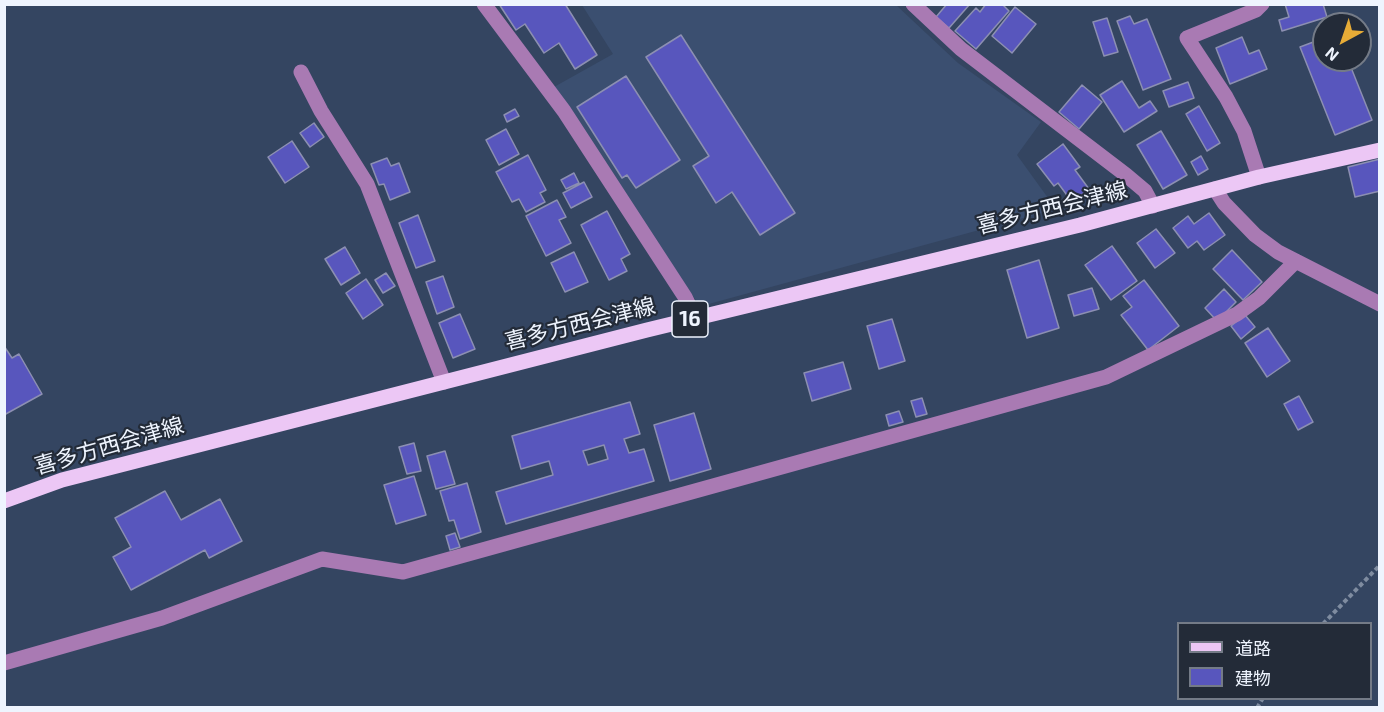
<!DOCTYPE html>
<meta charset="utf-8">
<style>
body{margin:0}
#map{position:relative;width:1384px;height:712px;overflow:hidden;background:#344561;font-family:"Exo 2","Noto Sans JP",sans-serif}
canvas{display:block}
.frame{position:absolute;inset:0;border:6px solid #eef4fe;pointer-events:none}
.legend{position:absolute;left:1177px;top:622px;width:195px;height:78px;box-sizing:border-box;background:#232b38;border:2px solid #747b87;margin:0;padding:8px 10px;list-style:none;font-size:18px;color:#eef4fe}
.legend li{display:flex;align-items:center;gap:12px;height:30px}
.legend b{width:30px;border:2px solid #747b87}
.north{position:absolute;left:1312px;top:12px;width:60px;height:60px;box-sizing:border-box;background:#232b38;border:2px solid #747b87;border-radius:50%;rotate:220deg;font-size:16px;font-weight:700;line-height:24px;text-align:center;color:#eef4fe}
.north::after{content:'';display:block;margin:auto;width:21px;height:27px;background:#e7ac37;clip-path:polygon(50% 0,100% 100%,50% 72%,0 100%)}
</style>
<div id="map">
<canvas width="1384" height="712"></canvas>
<div class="frame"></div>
<ul class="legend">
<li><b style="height:8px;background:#ecc7f5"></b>道路</li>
<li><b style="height:16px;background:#5856bd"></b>建物</li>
</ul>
<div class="north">N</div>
</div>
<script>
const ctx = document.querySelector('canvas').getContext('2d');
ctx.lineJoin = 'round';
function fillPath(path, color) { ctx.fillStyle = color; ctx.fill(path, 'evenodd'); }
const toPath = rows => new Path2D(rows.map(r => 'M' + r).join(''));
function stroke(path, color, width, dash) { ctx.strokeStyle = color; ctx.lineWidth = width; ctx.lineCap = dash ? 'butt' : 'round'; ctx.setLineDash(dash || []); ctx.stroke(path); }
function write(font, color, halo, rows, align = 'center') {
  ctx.font = font + ' "Exo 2","Noto Sans JP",sans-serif'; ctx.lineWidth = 4.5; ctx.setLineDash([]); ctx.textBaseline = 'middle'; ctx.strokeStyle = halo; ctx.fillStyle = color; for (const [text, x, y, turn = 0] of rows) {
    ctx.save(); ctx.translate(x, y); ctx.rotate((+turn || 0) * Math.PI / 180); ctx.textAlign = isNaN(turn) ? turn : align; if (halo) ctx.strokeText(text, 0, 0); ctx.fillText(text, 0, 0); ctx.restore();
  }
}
fillPath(toPath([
 [582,5,896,5,958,63,1041,122,1017,155,1056,209,705,305,697,302,554,87,613,54]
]), '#3b4f70');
const building = toPath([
 [499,4,565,4,597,55,575,69,559,43,544,53,525,24,516,30,499,4],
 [947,4,970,4,949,28,936,17,947,4],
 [986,4,1002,4,1009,11,976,49,955,31,976,8,980,12,986,4],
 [1285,4,1323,4,1327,17,1282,31,1279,20,1289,17,1285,4],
 [1015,7,1036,24,1012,53,992,36,1015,7],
 [1130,16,1134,24,1147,19,1171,79,1143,90,1117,21,1130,16],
 [1107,18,1118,52,1104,56,1093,22,1107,18],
 [681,35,795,213,760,235,732,192,716,203,693,166,709,156,646,57,681,35],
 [1242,37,1249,54,1259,50,1267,69,1230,84,1216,48,1242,37],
 [1324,38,1324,60,1348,60,1372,120,1335,135,1300,47,1324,38],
 [626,76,680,160,636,188,627,175,622,178,577,107,626,76],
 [1122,81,1139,108,1150,101,1157,111,1124,132,1100,95,1122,81],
 [1188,82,1194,98,1169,107,1163,91,1188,82],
 [1082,85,1102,102,1079,129,1059,112,1082,85],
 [1199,106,1220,143,1207,151,1186,114,1199,106],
 [515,109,519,116,507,122,504,115,515,109],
 [314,123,324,137,310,147,300,133,314,123],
 [506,129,519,154,499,165,486,140,506,129],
 [1161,131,1187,175,1163,189,1137,145,1161,131],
 [292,141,309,167,285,183,268,157,292,141],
 [1063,144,1080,167,1075,170,1089,189,1072,202,1058,183,1054,186,1037,164,1063,144],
 [528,155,546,190,540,193,545,202,526,212,519,199,512,202,496,172,528,155],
 [1201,156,1208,169,1198,175,1191,162,1201,156],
 [387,158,391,166,399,163,410,192,390,200,384,184,379,185,371,164,387,158],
 [1380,159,1380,191,1355,197,1348,167,1380,159],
 [574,173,579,183,566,189,561,180,574,173],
 [584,182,592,197,571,208,563,193,584,182],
 [557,200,566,217,559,220,571,243,546,256,526,216,557,200],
 [607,211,630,254,621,259,627,271,609,280,581,225,607,211],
 [1209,213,1225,235,1204,250,1197,241,1188,248,1173,228,1188,216,1194,224,1209,213],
 [418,215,435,261,416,268,399,223,418,215],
 [1156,229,1175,253,1155,268,1137,243,1156,229],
 [1112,246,1137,281,1111,300,1085,265,1112,246],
 [345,247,360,273,341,285,325,259,345,247],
 [1232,250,1262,282,1243,300,1213,269,1232,250],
 [574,252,588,282,565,292,551,263,574,252],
 [1039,260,1059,328,1027,338,1007,270,1039,260],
 [386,273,395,286,383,293,375,280,386,273],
 [443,276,454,307,437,314,426,282,443,276],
 [366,279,383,305,363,319,346,293,366,279],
 [1144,280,1179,326,1148,350,1121,315,1132,307,1123,296,1144,280],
 [1092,288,1099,309,1074,316,1068,295,1092,288],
 [1224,289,1236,302,1217,321,1205,308,1224,289],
 [460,314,475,349,453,358,439,323,460,314],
 [1245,315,1255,327,1241,339,1231,326,1245,315],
 [892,319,905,361,879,369,867,326,892,319],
 [1268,328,1290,361,1267,377,1245,343,1268,328],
 [4,346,12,358,19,354,42,394,4,415,4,346],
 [843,362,851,389,812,401,804,373,843,362],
 [1299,396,1313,422,1298,430,1284,404,1299,396],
 [922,398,927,414,916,417,911,401,922,398],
 [630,402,640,434,624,439,629,453,644,449,654,481,506,524,496,492,553,475,549,461,521,469,512,436,630,402],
 [604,445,608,459,588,465,583,451,604,445],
 [899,411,903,422,889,426,886,415,899,411],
 [694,413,711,469,670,481,654,425,694,413],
 [414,443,421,471,407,474,399,447,414,443],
 [445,451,455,484,436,489,427,456,445,451],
 [414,476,426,515,396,524,384,485,414,476],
 [467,483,481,532,460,539,454,520,449,521,440,491,467,483],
 [165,491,181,520,220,499,242,541,209,558,205,550,131,590,113,557,131,547,115,518,165,491],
 [455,533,460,547,450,550,446,536,455,533]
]);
fillPath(building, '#5856bd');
stroke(building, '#8c8fb2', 1.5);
stroke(toPath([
 [1323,624,1380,565],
 [1257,708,1263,698]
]), '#7f8ca0', 4, [4.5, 3]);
stroke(toPath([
 [484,4,564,111,685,297,695,318],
 [913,4,961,49,1126,175,1145,191,1153,206],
 [301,72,321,111,367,184,444,382],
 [1259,177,1244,131,1226,97,1187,38,1256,10,1262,4],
 [1215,189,1224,203,1255,235,1278,252,1380,304],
 [4,663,162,618,322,559,403,572,1106,377,1237,314,1259,298,1296,261]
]), '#a97ab3', 15);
stroke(toPath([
 [4,501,62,480,647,330,1080,225,1259,177,1380,150]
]), '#ecc7f5', 15);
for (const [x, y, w] of [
 [690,319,36]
]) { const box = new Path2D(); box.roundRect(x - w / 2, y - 18, w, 36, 4.5); ctx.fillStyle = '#232b38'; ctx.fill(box); stroke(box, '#eef4fe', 1.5); }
write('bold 21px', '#eef4fe', null, [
 ["16",690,319]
]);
write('22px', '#eef4fe', '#232b38', [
 ["喜多方西会津線",1052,208,-14],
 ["喜多方西会津線",580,324,-14],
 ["喜多方西会津線",109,446,-16]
]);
</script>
